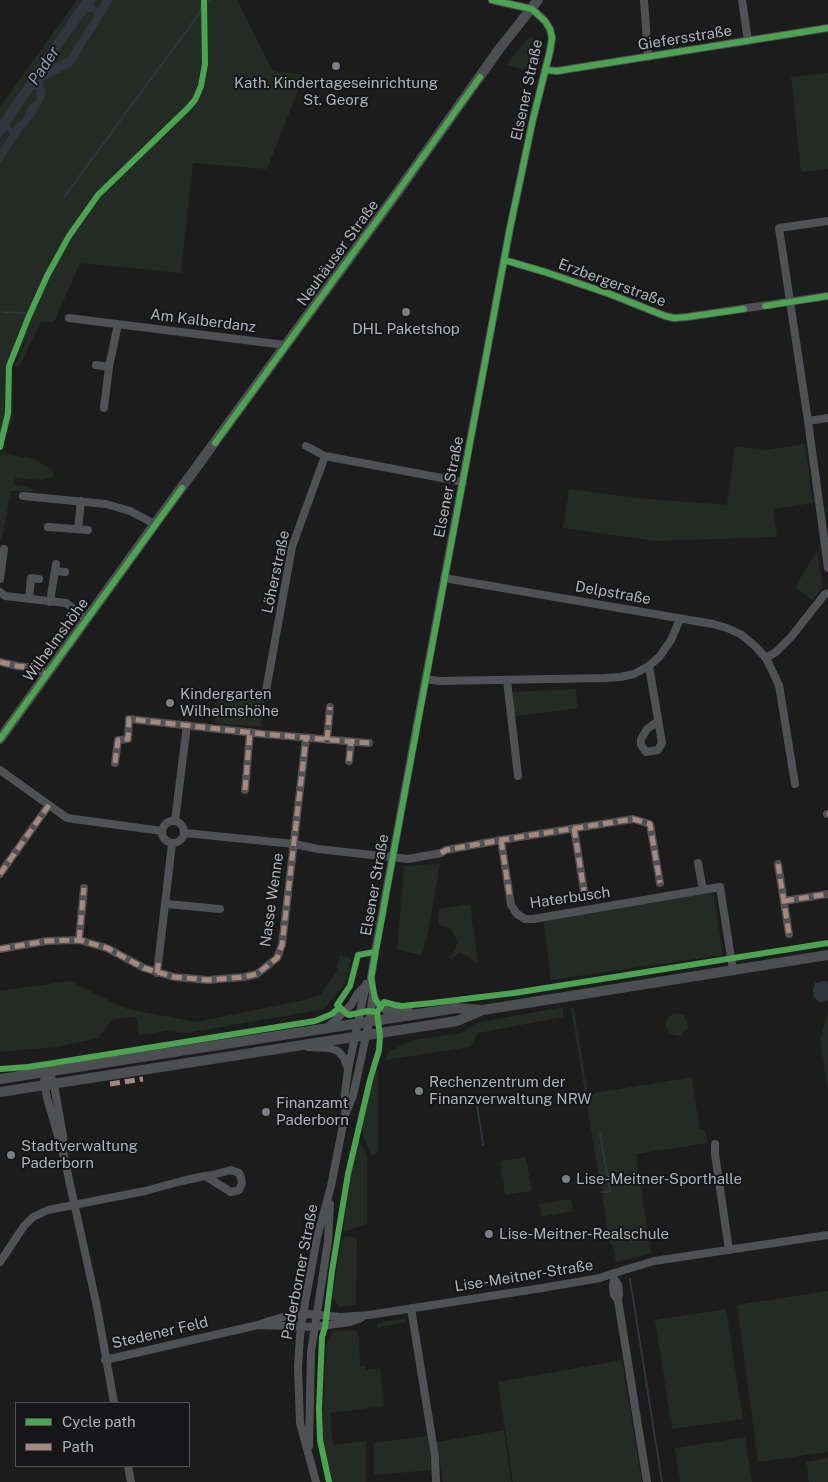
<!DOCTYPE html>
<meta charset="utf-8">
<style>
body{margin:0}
#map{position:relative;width:828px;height:1482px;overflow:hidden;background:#1c1c1c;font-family:"Public Sans",sans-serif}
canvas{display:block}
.legend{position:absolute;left:15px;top:1402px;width:175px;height:65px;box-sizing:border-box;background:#161618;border:1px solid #535459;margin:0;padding:6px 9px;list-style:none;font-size:15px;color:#aeb2bb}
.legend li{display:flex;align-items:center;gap:10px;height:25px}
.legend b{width:25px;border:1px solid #535459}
</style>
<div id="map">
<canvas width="828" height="1482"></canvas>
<ul class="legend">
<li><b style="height:6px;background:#4ca352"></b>Cycle path</li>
<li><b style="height:6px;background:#a5887d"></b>Path</li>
</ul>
</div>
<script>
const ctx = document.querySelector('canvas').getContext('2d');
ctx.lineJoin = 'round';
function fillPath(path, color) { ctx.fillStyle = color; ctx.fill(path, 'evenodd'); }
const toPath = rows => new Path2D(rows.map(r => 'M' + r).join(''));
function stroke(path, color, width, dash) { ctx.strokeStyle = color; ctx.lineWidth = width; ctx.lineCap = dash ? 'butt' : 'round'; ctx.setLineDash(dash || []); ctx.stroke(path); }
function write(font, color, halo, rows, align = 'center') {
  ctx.font = font + ' "Public Sans",sans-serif'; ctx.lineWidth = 4; ctx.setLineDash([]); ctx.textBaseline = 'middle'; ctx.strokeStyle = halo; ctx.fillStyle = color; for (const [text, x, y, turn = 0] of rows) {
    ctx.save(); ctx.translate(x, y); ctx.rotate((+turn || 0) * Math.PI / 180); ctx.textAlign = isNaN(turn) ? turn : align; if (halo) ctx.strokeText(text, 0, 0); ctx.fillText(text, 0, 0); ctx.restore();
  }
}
fillPath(toPath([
 [77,0,237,0,273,71,304,75,267,169,193,163,181,273,80,263,54,322,40,322,41,323,19,366,15,366,35,322,12,367,13,418,0,451,0,107],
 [529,37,531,37,538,43,538,46,533,71,506,65],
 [828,73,828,169,801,172,791,77],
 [805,444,813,503,773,509,777,537,656,541,563,528,569,489,637,498,727,505,735,446,765,450],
 [2,453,34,459,51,469,54,473,54,477,43,480,15,478,14,485,26,486,39,491,11,491,2,539,0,541,0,459],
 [817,552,823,587,812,600,795,587,805,570],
 [576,689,578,708,515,716,513,692],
 [218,695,264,700,261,727,215,723],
 [440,864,427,937,422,955,397,950,404,866],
 [713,892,723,955,551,980,543,919],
 [470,904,478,963,476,963,468,956,459,953,456,956,449,959,456,948,457,942,455,936,452,931,447,927,439,925,438,922,439,909],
 [340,955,351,958,348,977,344,985,324,1009,187,1033,167,1031,139,1035,136,1017,114,1019,100,1035,100,1038,55,1047,0,1052,0,991,70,981,127,1009,196,1022,304,1000,321,994,336,973],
 [563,1007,563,1017,478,1033,470,1047,385,1060,389,1052,412,1040,462,1033,476,1023],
 [571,1008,574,1008,588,1094,693,1077,692,1078,700,1130,705,1130,708,1143,636,1154,651,1254,616,1262,613,1245,610,1245,602,1195,605,1194,604,1189,601,1190],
 [828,1010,828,1093,820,1041],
 [673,1013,684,1015,688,1027,681,1036,669,1034,665,1022],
 [378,1072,378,1152,371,1156,361,1130,375,1073],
 [358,1139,367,1157,367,1224,345,1231,343,1229,350,1181],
 [526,1157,532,1191,505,1195,500,1161],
 [571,1199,573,1211,541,1217,539,1204],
 [346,1236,357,1238,356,1305,340,1307,332,1298,341,1241],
 [828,1291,828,1452,758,1462,737,1305],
 [726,1309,743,1419,672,1429,655,1320],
 [405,1319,406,1322,377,1328,377,1324,381,1322],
 [357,1330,359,1339,360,1366,365,1366,366,1370,380,1368,384,1406,330,1413,333,1445,366,1441,366,1482,332,1482,328,1468,323,1439,323,1414,326,1346,334,1331],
 [622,1360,642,1482,513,1482,498,1382],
 [504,1430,511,1482,443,1482,437,1442],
 [427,1436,432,1470,374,1475,374,1443],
 [745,1437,752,1482,680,1482,675,1448],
 [828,1458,828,1482,809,1482,806,1462]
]), '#242b25');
fillPath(toPath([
 [82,0,95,0,93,6,97,8,100,5,103,0,113,0,72,66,43,81,45,96,35,114,16,139,0,164,0,150,10,134,9,131,6,130,0,138,0,121],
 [87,12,92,12,94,16,68,57,56,63,53,59],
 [36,89,37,99,28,107,24,118,13,128,11,128,9,125,33,90],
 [825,981,828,983,828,1000,820,1003,814,997,813,991,815,983]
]), '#2f363d');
stroke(toPath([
 [210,0,210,1],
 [64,197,201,11,201,7],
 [3,312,26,313],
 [476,1097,483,1145],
 [600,1134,610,1191,602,1192],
 [630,1279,662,1482]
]), '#2f363d', 2);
stroke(toPath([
 [644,0,648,57],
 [742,0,748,41],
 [545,70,557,71,828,28],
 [828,221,779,228,808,421,828,568],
 [504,260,545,272,610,294,665,316,674,318,687,317,828,296],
 [69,318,285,345],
 [96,365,109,367],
 [104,408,109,367,118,324],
 [808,421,828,418],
 [306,446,325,456,463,482],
 [23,496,106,504,130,511,155,524],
 [48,527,88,530],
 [78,529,81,501],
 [55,571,65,572],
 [444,578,713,624,727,628,742,635,756,647,766,658,779,685,795,784],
 [0,579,4,549],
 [0,592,5,596,66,603,87,619],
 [29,599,31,578,39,579],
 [50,602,56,564],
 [766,658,776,652,791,637,821,599,825,594,828,593],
 [0,662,17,666,35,668,46,674],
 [649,666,662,743,658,750,646,752,641,745,641,739,647,729,658,721],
 [426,679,439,681,605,678,620,677,634,674,649,666,660,656,671,640,680,619],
 [507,680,518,776],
 [265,696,292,547,325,456],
 [327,740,330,707],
 [349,761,351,742],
 [115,763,118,740,128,739,129,719,263,734,369,743],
 [0,770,67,818,162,831],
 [245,790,250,732],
 [827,814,828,814],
 '162 832a11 11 0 1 1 22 0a11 11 0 1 1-22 0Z',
 [175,821,187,725],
 [574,828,584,891],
 [185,833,294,844,318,849,408,859,441,853,446,850,501,840,633,819,650,824,660,883],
 [501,840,511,905,517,914,525,919,533,919,720,887,733,970],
 [698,863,703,890],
 [778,864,789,934],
 [0,874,49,805],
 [784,901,828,894],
 [166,904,220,909],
 [79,940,84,888],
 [0,949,47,941,79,940,107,948,144,968,174,977,208,980,244,977,257,974,277,958,282,945,306,738],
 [157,973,172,844],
 [373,994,376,1002,387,1011,410,1012],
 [326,1028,336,1020,351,1005,358,993,367,984],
 [308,1047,329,1048,338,1051,344,1058,348,1069],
 [345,1110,345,1093,348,1070,366,984],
 [715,1144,715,1154,729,1250],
 [64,1157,63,1136,54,1085,51,1077,47,1073,44,1080,47,1098,64,1157,97,1307,114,1403],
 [0,1262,24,1226,33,1217,48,1210,145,1191,182,1181,205,1176,212,1175,231,1170,239,1173,241,1178,242,1183,239,1190,231,1192,205,1176],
 [611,1274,618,1285,619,1294,618,1300,647,1482],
 [614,1280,613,1286,614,1295,618,1300],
 [411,1308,435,1457,436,1482],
 [258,1325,269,1321,291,1315,308,1314,341,1317,369,1315,542,1288,600,1278,611,1274,654,1261,828,1235],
 [105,1360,258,1325,314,1327,350,1322,361,1318],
 [309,1446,311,1352,328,1241,330,1204],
 [128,1466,131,1482],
 [316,1482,300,1423,298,1367,300,1336,303,1314,317,1238,331,1186,345,1115,353,1096,369,1022,373,994,371,978,375,952,418,719,510,228,533,119,550,51,552,38,550,29,545,21,532,9,492,0]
]), '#505155', 8);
stroke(toPath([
 [0,739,160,517,394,197,500,48,538,0],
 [0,1079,457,1008,482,1010],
 [0,1092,457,1021,483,1010,828,955]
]), '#4d4e51', 10);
stroke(toPath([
 [0,662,17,666,35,668,46,674],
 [327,740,330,707],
 [349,761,351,742],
 [115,763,118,740,128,739,129,719,263,734,369,743],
 [245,790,250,732],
 [827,814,828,814],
 [574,828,584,891],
 [501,840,510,898],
 [441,853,446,850,501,840,633,819,650,824,660,883],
 [778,864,789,934],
 [0,874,49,805],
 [784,901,828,894],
 [79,940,84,888],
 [0,949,47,941,79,940,107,948,144,968,174,977,208,980,244,977,257,974,277,958,282,945,306,738],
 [157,973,159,959],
 [110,1084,143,1079]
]), '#a5887d', 5, [10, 5]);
stroke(toPath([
 [545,70,557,71,828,28],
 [504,260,545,272,610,294,665,316,674,318,687,317,744,309],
 [765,306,828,296],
 [215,443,394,197,480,77],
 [0,447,8,413,9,366,29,316,47,276,69,236,98,195,188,108,195,100,201,86,205,64,204,0],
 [0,739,182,488],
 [375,952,358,955,350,986,337,1005,347,1014,349,1015,368,1011,377,1012],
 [383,1004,384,1002,395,1005,402,1006,432,1003,514,993,828,943],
 [0,1069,28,1067,66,1061,315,1021,332,1014,340,1007],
 [329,1482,320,1440,319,1409,322,1337,325,1327,332,1271,348,1174,370,1080,379,1050,380,1037,377,1012,381,1007,375,999,371,978,395,845,510,228,533,119,550,51,552,38,550,29,545,21,532,9,492,0]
]), '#4ca352', 6);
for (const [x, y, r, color] of [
 [336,66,5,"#7b7e83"],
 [406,312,5,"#7b7e83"],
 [170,703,5,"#7b7e83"],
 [419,1091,5,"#7b7e83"],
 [266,1112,5,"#7b7e83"],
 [11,1155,5,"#7b7e83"],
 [566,1179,5,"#7b7e83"],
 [489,1234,5,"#7b7e83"]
]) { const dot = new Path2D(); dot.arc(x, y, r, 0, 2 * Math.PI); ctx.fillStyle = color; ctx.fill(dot); stroke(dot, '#161618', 2); }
write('15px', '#aeb2bb', '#161618', [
 ["Giefersstraße",685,38,-9],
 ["Elsener Straße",527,90,-78],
 ["Neuhäuser Straße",338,253,-54],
 ["Erzbergerstraße",612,283,20],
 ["Am Kalberdanz",203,321,7],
 ["Elsener Straße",449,487,-79],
 ["Löherstraße",276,572,-78],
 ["Delpstraße",613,593,10],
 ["Wilhelmshöhe",56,640,-54],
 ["Elsener Straße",375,885,-80],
 ["Haterbusch",570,898,-8],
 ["Nasse Wenne",272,900,-82],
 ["Paderborner Straße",300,1272,-79],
 ["Lise-Meitner-Straße",524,1276,-9],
 ["Stedener Feld",160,1333,-13]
]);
write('15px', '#aeb2bb', '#161618', [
 ["Kath. Kindertageseinrichtung",336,83,"center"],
 ["St. Georg",336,100,"center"],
 ["DHL Paketshop",406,329,"center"],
 ["Kindergarten",180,694],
 ["Wilhelmshöhe",180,711],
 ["Rechenzentrum der",429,1082],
 ["Finanzverwaltung NRW",429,1099],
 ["Finanzamt",276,1103],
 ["Paderborn",276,1120],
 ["Stadtverwaltung",21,1146],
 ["Paderborn",21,1163],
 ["Lise-Meitner-Sporthalle",576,1179],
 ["Lise-Meitner-Realschule",499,1234]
], 'left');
write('italic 16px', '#899eb3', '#161618', [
 ["Pader",44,66,-56]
]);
</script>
